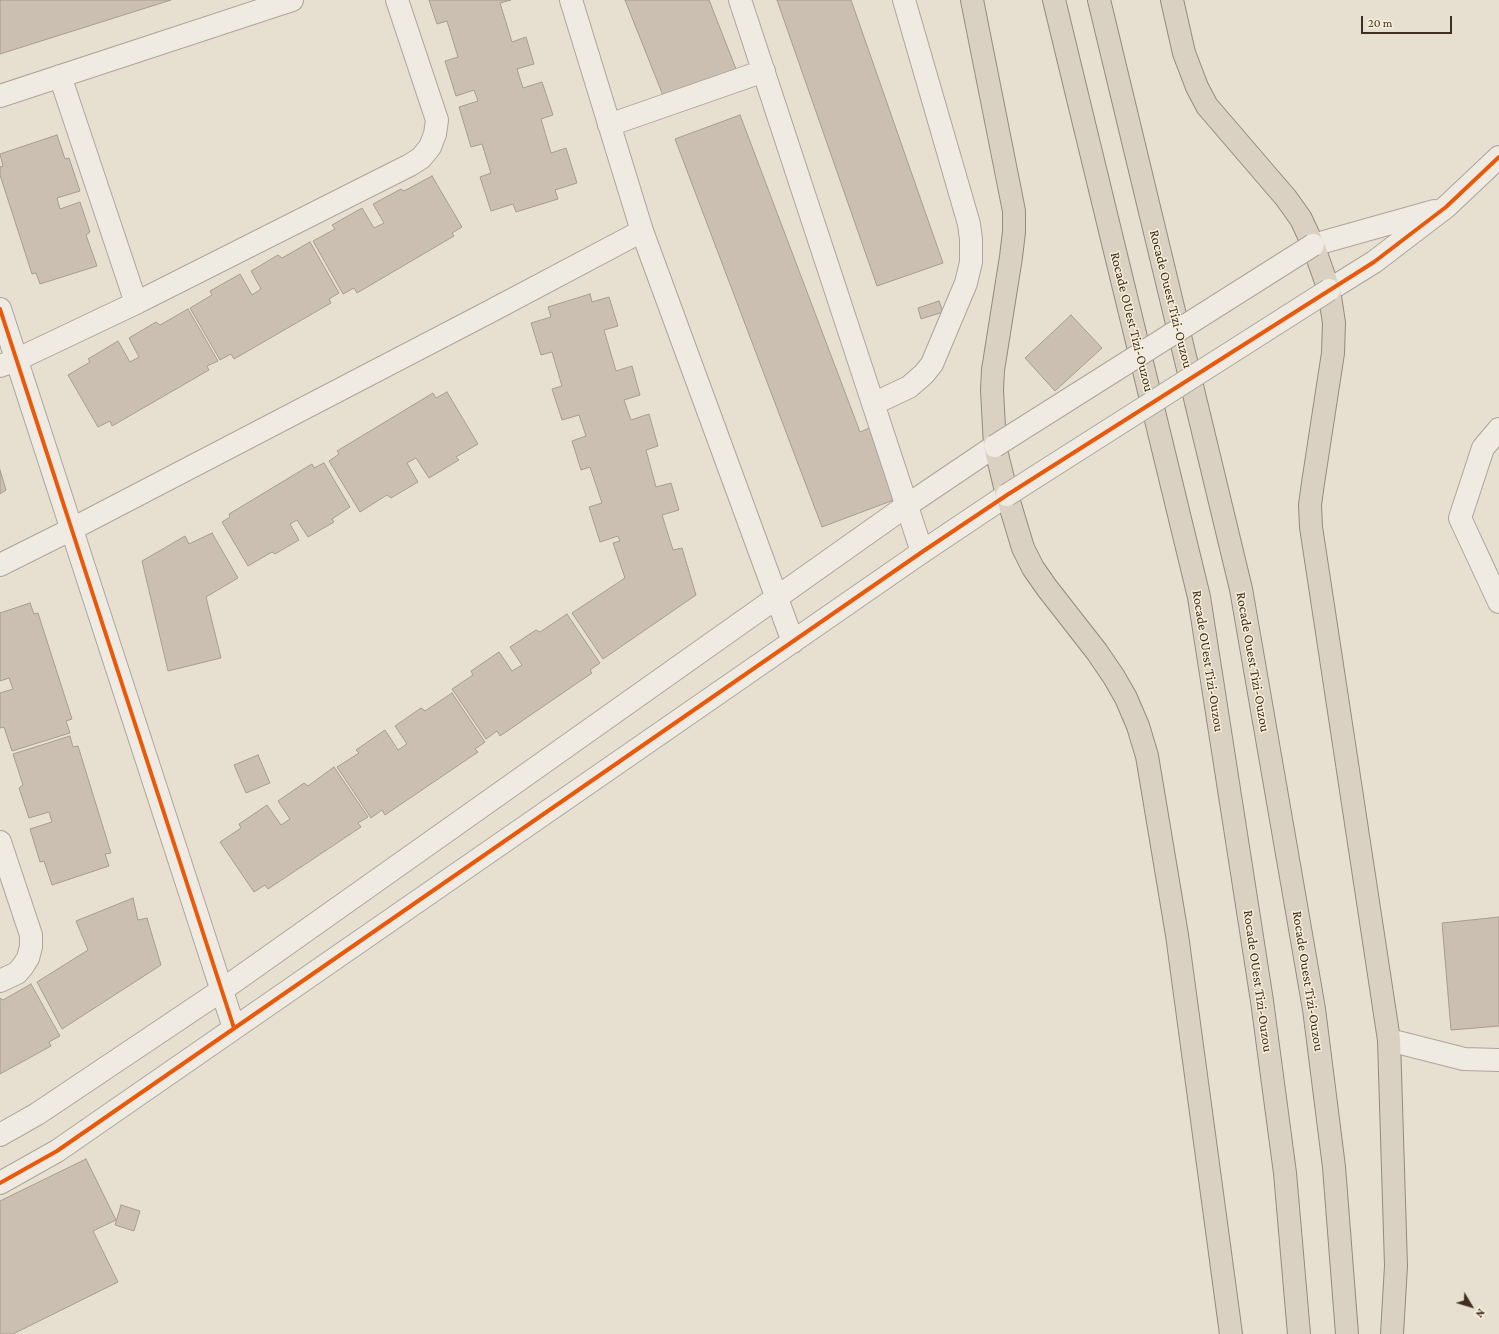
<!DOCTYPE html>
<style>
body{margin:0}
#map{position:relative;width:1499px;height:1334px;overflow:hidden;background:#e7e0d1;font-family:"Crimson Pro",serif}
canvas{display:block}
.north{position:absolute;left:1451px;top:1286px;width:40px;height:40px;-webkit-text-stroke:3px #f7eed8;paint-order:stroke;rotate:128deg;font-size:11px;font-weight:700;line-height:16px;text-align:center;color:#3d2e20}
.north::after{content:'';display:block;margin:auto;width:14px;height:18px;background:#3d2e20;clip-path:polygon(50% 0,100% 100%,50% 72%,0 100%)}
.scale{position:absolute;left:1361px;top:16px;width:91px;height:18px;box-sizing:border-box;border:2px solid #3d2e20;border-top:0;padding-left:5px;font-size:12px;line-height:14px;white-space:nowrap;color:#3d2e20;-webkit-text-stroke:3px #f7eed8;paint-order:stroke}
</style>
<div id="map">
<canvas width="1499" height="1334"></canvas>
<div class="north">N</div>
<div class="scale">20 m</div>
</div>
<script>
const ctx = document.querySelector('canvas').getContext('2d');
ctx.lineJoin = 'round';
function fillPath(path, color) { ctx.fillStyle = color; ctx.fill(path, 'evenodd'); }
const toPath = rows => new Path2D(rows.map(r => 'M' + r).join(''));
function stroke(path, color, width, dash) { ctx.strokeStyle = color; ctx.lineWidth = width; ctx.lineCap = dash ? 'butt' : 'round'; ctx.setLineDash(dash || []); ctx.stroke(path); }
function write(font, color, halo, rows, align = 'center') {
  ctx.font = font + ' "Crimson Pro",serif'; ctx.lineWidth = 3; ctx.setLineDash([]); ctx.textBaseline = 'middle'; ctx.strokeStyle = halo; ctx.fillStyle = color; for (const [text, x, y, turn = 0] of rows) {
    ctx.save(); ctx.translate(x, y); ctx.rotate((+turn || 0) * Math.PI / 180); ctx.textAlign = isNaN(turn) ? turn : align; if (halo) ctx.strokeText(text, 0, 0); ctx.fillText(text, 0, 0); ctx.restore();
  }
}
const building = toPath([
 [0,0,171,0,0,54,0,0],
 [429,0,511,0,500,3,512,42,526,37,534,64,517,69,523,88,542,82,553,115,541,119,551,153,566,148,577,183,555,190,558,199,516,212,513,204,491,211,480,177,491,173,482,144,471,147,459,107,478,101,474,90,456,96,445,61,458,57,447,21,437,24,429,0],
 [625,0,709,0,736,69,664,98,625,0],
 [777,0,851,0,943,263,877,286,777,0],
 [740,115,860,432,872,427,899,498,822,527,675,139,740,115],
 [57,135,65,159,69,158,80,191,57,198,60,209,80,202,90,232,86,235,97,266,40,284,36,273,32,274,0,175,0,167,3,166,0,154,57,135],
 [432,176,462,227,452,233,454,236,357,293,354,288,343,294,313,241,335,229,332,225,362,208,374,228,384,223,373,204,401,189,404,191,432,176],
 [310,242,339,293,329,299,331,303,234,359,231,354,220,360,190,308,212,295,210,291,240,274,252,295,261,289,251,271,278,255,282,258,310,242],
 [590,294,592,302,609,297,618,326,604,330,616,371,632,366,640,395,624,400,631,420,649,414,658,446,646,450,656,487,671,483,679,510,662,515,673,550,682,548,696,595,603,659,572,613,625,578,613,543,620,541,618,536,600,542,589,507,602,503,590,467,581,470,572,441,586,436,579,415,562,420,552,389,562,386,552,352,541,355,531,323,551,317,548,307,590,294],
 [939,301,943,312,921,319,918,308,939,301],
 [188,309,218,361,207,366,209,370,112,426,110,421,98,427,68,375,90,362,88,359,118,341,130,362,139,357,129,338,156,322,160,325,188,309],
 [1071,315,1102,348,1055,391,1025,358,1071,315],
 [447,392,478,444,456,457,459,460,429,478,416,458,407,463,418,482,391,498,387,495,360,512,329,461,339,454,337,451,433,393,436,398,447,392],
 [324,463,350,507,332,519,334,522,308,537,297,520,290,524,299,540,275,554,272,552,248,566,222,522,230,517,229,514,312,464,314,468,324,463],
 [0,470,6,490,0,494,0,470],
 [212,533,238,578,206,597,221,658,168,671,142,561,185,536,189,544,212,533],
 [30,603,34,614,38,613,72,719,66,721,70,733,12,751,4,727,0,728,0,693,13,689,9,678,0,681,0,613,30,603],
 [567,614,600,663,590,670,592,673,500,736,497,731,486,739,452,689,473,675,471,671,499,652,512,671,522,665,510,647,536,630,540,632,567,614],
 [452,693,485,742,475,749,478,752,385,815,382,810,371,818,337,767,359,753,356,750,385,730,398,750,407,744,395,726,421,708,425,711,452,693],
 [70,736,73,747,78,746,111,853,105,854,109,866,52,885,44,861,40,862,30,829,52,822,49,812,29,818,19,788,23,785,13,754,70,736],
 [258,755,270,783,246,793,234,765,258,755],
 [334,767,368,817,358,823,361,827,268,889,265,885,254,892,220,842,241,828,239,824,267,805,281,825,290,819,278,801,304,783,308,786,334,767],
 [133,898,138,920,147,918,161,965,62,1029,37,982,88,950,76,921,133,898],
 [1499,917,1499,1026,1451,1030,1442,923,1499,917],
 [31,984,60,1036,49,1042,51,1046,0,1074,0,998,3,1000,31,984],
 [86,1159,116,1220,93,1231,118,1282,13,1334,0,1334,0,1201,86,1159],
 [121,1205,140,1211,134,1231,115,1225,121,1205]
]);
fillPath(building, '#cbbfb2');
stroke(building, '#a89c90', 1);
const street = toPath([
 [571,0,642,231,793,642],
 [740,0,922,552],
 [60,76,136,303],
 [0,96,292,0],
 [609,125,764,71],
 [1313,245,1434,211],
 [1329,290,1374,262,1446,207,1499,157],
 [0,309,234,1028],
 [0,366,16,360,136,303,410,165,421,158,430,147,435,134,437,120,397,0],
 [873,404,909,387,924,374,932,364,966,283,971,262,971,239,969,224,904,0],
 [1499,429,1483,448,1460,518,1499,602],
 [0,565,72,529,489,312,642,231],
 [0,842,31,935,31,947,28,958,23,966,17,973,0,981],
 [1389,1040,1464,1059,1499,1060],
 [0,1135,37,1114,222,990,906,506,995,446],
 [0,1183,57,1151,922,552,1007,495]
]);
const highway = toPath([
 [972,0,1014,211,1014,232,1011,257,993,370,992,390,995,446,1007,495,1023,548,1033,568,1047,588,1097,652,1114,677,1126,698,1138,726,1147,756,1177,935,1231,1334],
 [1054,0,1199,597,1262,1001,1285,1173,1299,1334],
 [1099,0,1241,589,1314,1009,1334,1167,1347,1334],
 [1172,0,1184,53,1197,87,1207,106,1286,198,1301,219,1313,245,1329,290,1334,323,1333,353,1313,483,1310,505,1311,527,1389,1040,1396,1266,1392,1334]
]);
stroke(street, '#ada599', 24);
stroke(highway, '#928b80', 24);
stroke(street, '#efebe3', 22);
stroke(highway, '#dad1c2', 22);
const streetBridge = toPath([
 [995,446,1313,245],
 [1007,495,1329,290]
]);
stroke(streetBridge, '#ada599', 24, []);
stroke(streetBridge, '#efebe3', 22);
stroke(toPath([
 [0,309,234,1028],
 [0,1183,57,1151,922,552,1007,495,1374,262,1446,207,1499,157]
]), '#e8590c', 4);
write('14px', '#3d2e20', '#f7eed8', [
 ["Rocade Ouest Tizi-Ouzou",1171,299,76],
 ["Rocade OUest Tizi-Ouzou",1132,322,76],
 ["Rocade OUest Tizi-Ouzou",1208,661,81],
 ["Rocade Ouest Tizi-Ouzou",1253,662,80],
 ["Rocade OUest Tizi-Ouzou",1258,981,82],
 ["Rocade Ouest Tizi-Ouzou",1308,981,81]
]);
</script>
